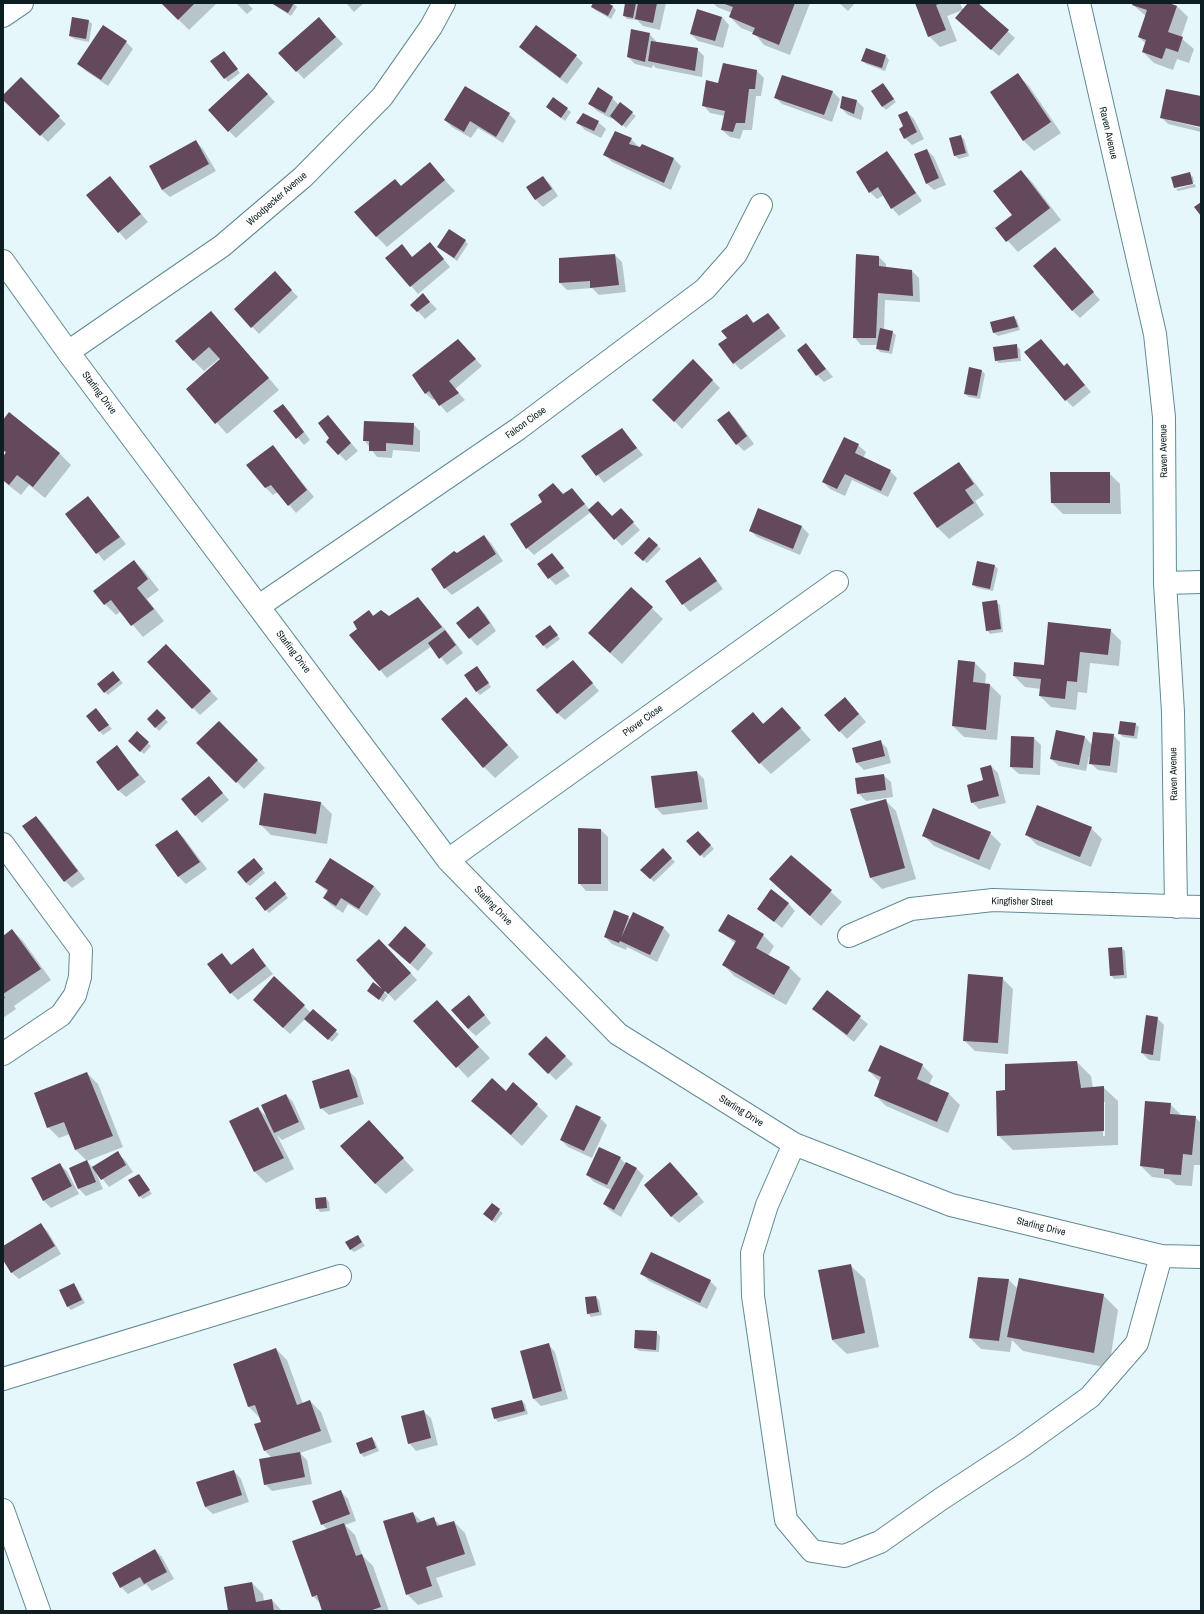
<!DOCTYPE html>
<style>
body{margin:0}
#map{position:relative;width:1204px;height:1614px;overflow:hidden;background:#e6f7fb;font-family:"Archivo Narrow",sans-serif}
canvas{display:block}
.frame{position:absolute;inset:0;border:4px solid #0d1e22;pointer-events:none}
</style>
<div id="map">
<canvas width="1204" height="1614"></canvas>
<div class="frame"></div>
</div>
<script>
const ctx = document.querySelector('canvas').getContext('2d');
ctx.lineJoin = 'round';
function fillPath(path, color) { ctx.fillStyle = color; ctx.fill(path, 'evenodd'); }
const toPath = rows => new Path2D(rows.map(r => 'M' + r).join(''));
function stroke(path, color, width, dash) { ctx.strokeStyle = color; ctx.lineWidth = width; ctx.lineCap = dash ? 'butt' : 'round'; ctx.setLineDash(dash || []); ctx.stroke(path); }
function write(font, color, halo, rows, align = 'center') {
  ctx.font = font + ' "Archivo Narrow",sans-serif'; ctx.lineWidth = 4; ctx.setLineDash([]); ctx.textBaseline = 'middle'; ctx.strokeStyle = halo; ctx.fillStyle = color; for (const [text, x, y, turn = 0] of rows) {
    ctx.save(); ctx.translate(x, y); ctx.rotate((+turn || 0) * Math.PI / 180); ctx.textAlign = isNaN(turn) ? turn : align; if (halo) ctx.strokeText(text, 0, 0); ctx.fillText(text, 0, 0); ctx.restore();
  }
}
fillPath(toPath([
 [162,3,217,3,189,30],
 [236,3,247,3,253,9,247,14],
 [275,3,293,3,297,7,291,16,277,7],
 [346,3,364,3,354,12],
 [594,3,606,3,613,7,616,10,611,19,595,10,592,6],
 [626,3,666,3,660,30,643,26,637,20,627,19,624,15],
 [713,3,810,3,790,55,764,45,754,33,741,28,730,17,732,13,717,7],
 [839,3,855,3,848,11],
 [916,3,960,3,963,10,947,16,957,41,940,47,929,36],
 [970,3,976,3,1015,38,999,56,956,18],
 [1134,3,1166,3,1177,6,1188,17,1181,38,1194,49,1189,63,1177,59,1173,70,1154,63,1143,52,1146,44,1139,37,1146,16,1133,5],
 [722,17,729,25,723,48,698,41,691,34],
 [319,18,343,44,304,79,280,53],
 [89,21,92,24,89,42,74,39,70,36],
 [649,34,656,41,656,43,697,49,704,56,702,77,656,68,653,65,652,68,635,64,628,57],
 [126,42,133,49,108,86,86,71,79,64],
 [520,47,576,56,583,63,567,84,527,54],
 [866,50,886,56,889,60,885,71,866,64,862,60],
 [224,52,240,73,228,82,211,61],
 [757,71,764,78,761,96,756,96,752,130,743,130,740,139,730,137,722,130,725,116,710,113,703,105,719,84],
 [1018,75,1029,86,1061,133,1034,151,1023,140],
 [783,77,833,92,840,99,832,122,782,104,775,97],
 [21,79,66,124,48,142,3,98,3,96],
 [255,81,275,102,236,138,229,131],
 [886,87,896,102,886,110,882,106],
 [1201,97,1201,126,1168,118,1168,120,1201,128,1201,132,1168,124,1161,117],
 [554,98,571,112,565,121,547,107],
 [612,98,619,105,621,104,636,116,626,128,613,117,612,119,597,111,590,104],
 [857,101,864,108,861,120,848,115,841,108],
 [907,112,914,119,924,139,912,145,905,138],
 [509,114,516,121,503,143,478,128,471,138,452,127,445,120],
 [598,122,606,129,601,138,585,130,578,123],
 [960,136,964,139,969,156,959,159,955,156],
 [631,139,638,146,638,148,674,159,681,166,671,190,612,162,605,155],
 [196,141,203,149,216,171,170,197,162,190],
 [927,150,934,157,946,185,934,190,926,183],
 [887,152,894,160,922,201,899,216,892,208,884,195,877,199,870,192],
 [429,163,455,191,387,247,376,236,401,186],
 [1021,171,1032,182,1061,220,1018,252,996,228,1013,215],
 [1189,173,1193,177,1194,182,1176,187,1176,189,1173,178],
 [110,177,148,222,126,240,87,195],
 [543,177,550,184,558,196,543,207,536,200,527,187],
 [1195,184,1196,187,1178,191,1176,189],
 [465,241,468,244,457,261,438,247],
 [402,246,413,258,437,251,450,267,418,294,387,258],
 [615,255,622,262,626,292,599,295,592,288,567,290,560,283],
 [1062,255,1100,300,1080,318,1072,310],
 [879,257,886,264,886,268,912,271,919,278,920,302,885,300,884,330,892,332,896,335,892,354,880,352,877,348,877,345,861,345,854,337],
 [275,273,298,297,259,334,236,310],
 [423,295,437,309,425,319,412,305],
 [768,314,786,336,741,370,734,363,728,338,747,315,754,323],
 [1014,317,1017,320,1020,330,998,336,994,333,992,323],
 [222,324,279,390,227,434,187,390,222,359,220,358,204,371,193,360],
 [458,340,482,366,455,389,465,400,447,413,435,399,433,400,425,393],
 [806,344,833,377,824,382,817,375],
 [1016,346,1020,349,1021,361,999,363,996,360],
 [693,361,720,388,682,429,654,400],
 [1064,367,1074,372,1091,392,1073,407,1066,400],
 [982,371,985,374,980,399,969,397,965,394],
 [283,405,290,412,310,440,304,445,275,412],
 [729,412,736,419,754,444,744,451,737,444,719,420],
 [9,414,60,454,71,465,45,498,29,485,21,495,3,481,3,458,7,454,3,451,3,421],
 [328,416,358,451,346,461,327,442,330,438],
 [413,424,420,431,420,452,393,450,392,458,377,457,364,440],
 [622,429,643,455,604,483,582,456],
 [858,445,866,452,863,458,890,471,897,478,888,497,852,480,845,496,830,489,823,482],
 [273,447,314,497,296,513,278,492,273,495,266,488,248,465],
 [959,464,969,475,984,495,975,501,984,515,949,539,938,528,914,494],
 [1109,473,1120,484,1121,514,1063,514,1052,503],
 [572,489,590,510,612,517,628,517,640,530,622,546,591,512,534,555,527,548,563,495],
 [88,497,126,544,104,561,66,514],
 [802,527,809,534,800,555,757,537,750,530],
 [484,536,491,543,503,561,452,595,445,588,457,554],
 [649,538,661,549,647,563,635,553],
 [552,554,570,576,556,585,549,578],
 [700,558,707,566,723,589,690,612,683,604],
 [134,561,145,572,159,590,147,599,164,621,143,637,121,611,116,615,105,604],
 [995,566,998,569,993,591,977,588,973,585],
 [631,588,663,619,622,664,600,644],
 [418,598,449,634,463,653,447,665,432,646,387,678,350,635,359,629,369,611,374,616,389,618],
 [996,602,1000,605,1003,632,990,634,987,630],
 [478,607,485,614,496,631,477,646,470,638],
 [554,630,560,639,547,649,543,645],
 [1110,630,1121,641,1119,666,1090,663,1087,693,1078,692,1076,710,1051,707,1040,696,1041,689,1025,687,1014,676,1045,666],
 [166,645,218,699,200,715,193,708],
 [975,663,986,674,985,684,990,685,1001,696,997,740,964,737,953,726],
 [580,668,599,691,565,720,557,713],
 [480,671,491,687,480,695,476,691],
 [113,672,123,683,108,695,105,692],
 [466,698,519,757,495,778,484,767],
 [852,705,866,722,847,739,825,715],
 [782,708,811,740,771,774,760,763,753,714,764,724],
 [157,711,168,722,159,731,148,719],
 [99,712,112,729,103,735,87,716],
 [219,722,265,768,244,789,198,743],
 [1135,724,1139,727,1137,739,1123,737,1120,734],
 [137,733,151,746,144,754,129,741],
 [1113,735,1120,742,1117,773,1098,770,1090,763,1091,757,1089,757,1086,771,1059,766,1051,759,1085,737,1092,745],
 [1034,738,1041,745,1040,775,1019,774,1011,767],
 [880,741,887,748,891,763,864,770,857,763],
 [117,747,146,782,126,797,118,790],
 [991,766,998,773,1006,803,979,809,972,802,984,781],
 [697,772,704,779,708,809,663,815,656,808],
 [883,775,891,782,893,797,866,801,858,793],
 [209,777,229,800,202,823,195,815],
 [885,800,896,811,916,879,882,889,871,878],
 [321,803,332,814,327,844,271,835,260,824],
 [36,817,43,824,85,879,72,888,65,881],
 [1091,828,1102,839,1091,867,1037,845,1026,834],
 [601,830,608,837,608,891,586,891,579,883],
 [177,831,184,838,207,869,186,884,179,877,157,846],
 [698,832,714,849,704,858,688,841],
 [990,833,1001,844,990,870,934,846,923,835],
 [663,850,675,862,654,882,642,870],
 [791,856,842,902,821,926,770,879],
 [257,863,265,873,250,886,246,883],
 [316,882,374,886,381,894,367,916,348,904,343,913,331,905,324,898,328,892],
 [278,885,288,898,269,913,266,910],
 [788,903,795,911,782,928,758,908],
 [615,911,631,919,663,927,670,935,657,962,627,947,626,950,612,944,605,937],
 [405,928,433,953,418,971,397,952],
 [12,930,23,941,51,980,14,1006,16,1009,3,1018,3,937],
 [720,931,763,935,774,946,768,956,790,968,801,979,786,1005,734,976,724,965,736,944],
 [386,947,417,980,395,1001,357,960],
 [1122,948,1125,951,1127,978,1114,979,1111,975],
 [253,949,273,974,238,1000,231,993,222,954,232,965],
 [1002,978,1013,989,1008,1054,975,1051,964,1040],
 [373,984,388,995,383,1002,372,994],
 [827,991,868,1024,854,1042,813,1009],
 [476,1004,491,1023,476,1036,468,1029],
 [304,1006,311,1013,339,1034,332,1042,305,1019,290,1034,261,1007],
 [447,1013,490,1058,468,1078,415,1021],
 [1157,1018,1164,1025,1160,1061,1149,1060,1142,1053],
 [546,1037,573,1064,556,1080,529,1054],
 [1077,1062,1091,1076,1093,1088,1103,1087,1118,1101,1118,1145,1013,1150,998,1135,1006,1090],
 [1103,1102,1105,1102,1105,1136,1103,1136],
 [922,1065,933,1076,929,1085,949,1094,960,1105,948,1133,886,1106,875,1095,880,1082,869,1071],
 [349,1071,356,1078,364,1104,329,1115,321,1108],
 [87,1073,98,1084,123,1147,87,1161,76,1150,70,1134,59,1138,48,1127],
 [506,1092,537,1105,548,1116,522,1146,473,1101],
 [286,1095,293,1102,305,1129,282,1140,277,1135,294,1169,266,1183,255,1172,230,1122,258,1108,268,1118],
 [1170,1104,1181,1115,1195,1117,1201,1123,1201,1165,1194,1165,1192,1186,1176,1185,1169,1179,1152,1177,1141,1166],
 [600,1118,607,1125,592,1158,568,1147,561,1140],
 [369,1121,414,1170,386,1194,375,1183],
 [117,1153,125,1160,133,1172,109,1187,97,1172,96,1173,103,1189,86,1196,79,1189,70,1169,87,1161,93,1168],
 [620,1158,626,1164,636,1168,644,1176,621,1217,611,1211,604,1204,611,1190,594,1182,587,1175],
 [59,1164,67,1171,79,1194,51,1208,44,1201,32,1179],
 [678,1171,704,1202,679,1223,671,1216],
 [139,1175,152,1194,143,1199,140,1196],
 [326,1198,329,1202,330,1211,320,1212,317,1208],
 [492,1205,503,1213,495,1223,488,1217],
 [40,1224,48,1232,61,1254,19,1279,11,1272,3,1259,3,1247],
 [358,1236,365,1246,354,1252,350,1249],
 [850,1265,865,1279,879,1347,847,1354,832,1340],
 [642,1274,710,1281,717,1288,707,1309,649,1281],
 [979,1278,1009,1280,1018,1289,1103,1295,1118,1310,1109,1368,1023,1351,1012,1340,1010,1352,981,1349,970,1338],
 [74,1284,77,1288,85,1303,71,1310,68,1307,60,1291],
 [596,1297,599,1300,602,1315,591,1317,588,1313],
 [656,1332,660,1336,659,1352,639,1351,635,1348],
 [548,1344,555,1352,568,1399,541,1406,534,1399],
 [276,1349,287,1360,303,1404,310,1401,321,1412,332,1442,300,1453,307,1460,312,1484,272,1491,265,1484,272,1458,265,1451,256,1425,262,1422,260,1418,249,1407,234,1364],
 [522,1401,525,1404,528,1414,498,1422,495,1418],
 [423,1411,431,1418,438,1445,416,1451,409,1443],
 [372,1438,375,1441,379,1451,364,1457,361,1454],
 [234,1471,241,1479,249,1502,213,1514,205,1507],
 [340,1491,348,1499,356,1521,345,1525,355,1535,362,1555,373,1566,389,1611,324,1611,321,1604,313,1596,328,1530,322,1524],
 [413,1513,422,1522,434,1519,441,1526,454,1522,465,1533,476,1565,436,1578,443,1597,418,1605,407,1594],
 [155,1550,162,1557,174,1579,152,1591,146,1584,128,1594,121,1587],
 [252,1583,263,1594,264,1602,272,1600,282,1611,229,1611]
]), '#0003');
fillPath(toPath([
 [161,3,195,3,178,20],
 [271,3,294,3,288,13],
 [593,3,608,3,613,6,608,16,591,7],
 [625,3,636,3,633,18,623,16],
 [638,3,657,3,653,23,635,19],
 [722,3,795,3,779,45,752,34,755,28,729,17,733,7],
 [915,3,941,3,936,5,946,30,928,37],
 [968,3,978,3,1009,30,991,50,955,18],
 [1133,3,1169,3,1177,6,1168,32,1183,37,1178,52,1166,48,1162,59,1142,52,1146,40,1138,37,1147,10,1132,5],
 [697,9,722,17,715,41,690,34],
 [72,17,89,20,86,39,69,36],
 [319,17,336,37,296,72,278,53],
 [103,25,127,41,101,80,77,64],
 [536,25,577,55,560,78,519,47],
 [631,29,650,33,645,62,627,57],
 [651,41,698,48,695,71,648,61],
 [866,48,886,55,882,68,861,61],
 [224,51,238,69,224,79,210,61],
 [723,63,757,70,755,89,749,89,745,123,736,123,733,132,721,130,725,111,702,106,706,80,718,83],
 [248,73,268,94,228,132,208,110],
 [1018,73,1051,122,1023,141,990,92],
 [782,75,833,91,824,115,774,98],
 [21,77,60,116,40,136,3,100,3,95],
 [883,83,894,99,882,107,871,91],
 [465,86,510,113,496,137,470,121,464,132,444,120],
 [598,87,613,97,605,113,588,104],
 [1166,89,1201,96,1201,127,1160,118],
 [842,96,857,100,854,114,840,108],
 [553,97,568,108,561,118,546,107],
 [620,102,633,112,622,126,610,116],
 [907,111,917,132,904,139,899,129,903,126,898,115],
 [583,113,599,121,594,131,576,123],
 [615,131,632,138,629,144,640,147,642,144,674,158,664,183,603,155],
 [961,135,966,153,954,156,949,138],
 [196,140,209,164,162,190,149,166],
 [927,149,939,178,926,184,914,154],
 [887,151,916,193,891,209,878,187,869,193,856,172],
 [430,162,445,180,376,237,354,212,395,179,401,186],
 [1021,170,1050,208,1006,242,995,228,1012,215,993,191],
 [1190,172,1193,184,1174,188,1171,177],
 [110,176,141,214,118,233,86,195],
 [543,176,552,189,535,200,526,187],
 [1201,202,1201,216,1194,207],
 [449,229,466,240,454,258,437,247],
 [430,242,444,259,410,287,385,258,402,244,412,257],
 [1055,247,1094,292,1072,311,1033,266],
 [615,254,619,285,590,288,590,281,559,283,559,258],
 [856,254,879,256,879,266,912,270,913,296,878,293,876,338,853,338],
 [275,271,292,290,251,328,234,309],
 [423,293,430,302,417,312,410,305],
 [211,311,269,378,215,424,186,389,220,359,209,347,193,361,175,341],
 [768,313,780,328,733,364,718,344,727,338,721,331,747,314,753,323],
 [1014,316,1018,327,993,333,990,322],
 [880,328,893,331,889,351,876,349],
 [458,339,476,359,449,381,459,393,439,406,429,391,425,394,412,375],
 [1041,339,1064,366,1067,363,1085,385,1065,401,1024,352],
 [806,343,826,369,816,376,797,350],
 [1017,344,1018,358,995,361,993,347],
 [693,359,713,380,674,422,652,400],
 [969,367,982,370,977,396,964,394],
 [283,404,304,432,296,439,273,411],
 [729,411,747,436,736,445,717,420],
 [9,412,60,453,33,487,17,475,9,485,3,480,3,457,6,452,3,450,3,420],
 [328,415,351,443,338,455,326,442,329,438,318,423],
 [364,421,414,423,413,445,386,443,386,451,369,451,369,441,363,441],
 [622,428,637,448,596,476,581,456],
 [844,437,859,444,855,453,891,470,881,491,845,474,837,489,822,482],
 [273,445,307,490,288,506,271,485,265,488,246,465],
 [959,462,974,484,965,490,974,503,937,528,913,493],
 [1050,472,1110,472,1110,503,1051,503],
 [553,483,563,494,572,488,585,504,526,549,510,524,542,502,538,495],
 [88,496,120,537,96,554,65,514],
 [598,501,612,516,621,508,634,522,614,540,588,510],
 [758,508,802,526,793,549,749,531],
 [484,535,496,554,444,589,431,569,454,551,457,553],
 [649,537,658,545,643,561,634,553],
 [552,553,564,568,548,579,537,564],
 [700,557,717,581,682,605,665,581],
 [134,560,148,579,137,588,154,609,131,626,111,600,104,605,93,591],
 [977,561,995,565,990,589,972,585],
 [631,587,653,607,610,653,588,633],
 [418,597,442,627,379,671,349,635,357,629,353,622,369,610,373,616,381,610,389,616],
 [997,600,1001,629,986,631,982,602],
 [478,606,490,623,469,639,456,623],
 [1048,622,1111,629,1108,655,1080,652,1077,682,1067,681,1065,699,1039,696,1041,679,1013,676,1014,662,1044,665],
 [550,625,558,635,543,646,535,636],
 [445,630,456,645,439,659,428,643],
 [166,644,211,691,192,709,147,662],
 [573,660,593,683,557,714,536,690],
 [958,660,975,662,973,682,990,684,986,730,952,726],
 [477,666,489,683,476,692,464,675],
 [113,671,120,680,104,693,97,684],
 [466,697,508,745,483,768,441,719],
 [845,697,859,714,839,732,824,715],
 [782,707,801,728,759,764,731,731,753,712,763,724],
 [96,708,109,725,99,732,86,716],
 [157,709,166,718,155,728,147,719],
 [219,721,258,760,236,783,196,743],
 [1120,721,1136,723,1134,736,1118,734],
 [1056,730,1085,736,1079,765,1050,759],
 [137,731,149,742,140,752,128,741],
 [1093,732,1114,734,1110,766,1089,764],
 [1011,736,1034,737,1033,768,1010,767],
 [881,740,885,756,856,763,852,748],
 [117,745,139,775,118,791,96,762],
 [991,765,999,796,971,803,967,785,983,780,980,768],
 [697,771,702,802,655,808,651,776],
 [884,774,886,790,857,794,855,778],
 [209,776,223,793,195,816,181,799],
 [264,793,321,802,316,834,259,825],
 [886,799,905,868,870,878,850,809],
 [1037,805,1092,827,1080,857,1025,835],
 [933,808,991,832,979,860,922,836],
 [36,816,78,871,64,882,22,826],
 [578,828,601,829,601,884,578,884],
 [177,830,200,862,178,877,155,845],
 [698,831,711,845,700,856,686,841],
 [663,848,672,858,650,879,640,870],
 [791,855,832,890,810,916,769,879],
 [254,858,263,869,246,883,237,872],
 [330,858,374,886,359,909,341,898,336,906,323,898,328,890,315,882],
 [275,881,286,894,265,911,255,898],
 [771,889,789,903,774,922,757,909],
 [614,910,629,916,621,938,633,912,664,927,650,955,620,941,619,943,604,937],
 [728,914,764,934,756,948,790,967,774,995,722,965,736,941,718,931],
 [405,926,426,945,410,964,388,945],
 [12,929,41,969,3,994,5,998,3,999,3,936],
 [379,939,411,973,388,994,385,991,379,1000,367,991,373,982,382,989,356,960],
 [1122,947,1124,975,1110,976,1108,948],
 [253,948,266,966,230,994,207,964,222,953,231,965],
 [968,974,1003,977,998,1043,963,1041],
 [274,976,305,1005,283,1028,253,1000],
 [827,990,861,1016,847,1035,812,1009],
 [469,995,485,1015,468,1029,451,1010],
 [437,1000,479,1047,456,1068,413,1021],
 [313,1009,337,1030,328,1040,304,1019],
 [1146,1015,1158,1017,1153,1055,1141,1053],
 [546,1036,566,1056,548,1074,528,1054],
 [880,1045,923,1064,917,1079,949,1093,937,1122,874,1096,881,1077,868,1071],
 [1077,1061,1081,1088,1104,1086,1104,1131,997,1136,996,1091,1005,1090,1005,1064],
 [349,1069,358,1097,320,1109,312,1081],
 [87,1072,113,1136,75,1150,64,1122,47,1128,34,1093],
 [492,1078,506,1091,513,1082,538,1104,511,1135,471,1101],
 [286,1094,299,1122,274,1133,261,1105],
 [1145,1101,1171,1103,1170,1114,1196,1116,1192,1155,1183,1154,1181,1175,1164,1174,1164,1169,1140,1166],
 [576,1105,601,1117,584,1151,560,1140],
 [258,1107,284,1158,254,1172,229,1121],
 [369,1120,404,1158,375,1184,340,1146],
 [599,1147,621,1157,607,1185,586,1175],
 [118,1151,126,1165,101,1180,92,1167],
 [87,1160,96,1182,78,1189,69,1168],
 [626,1162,637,1168,614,1210,603,1204],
 [670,1162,698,1194,671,1217,644,1185],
 [60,1163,72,1186,43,1201,31,1178],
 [139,1174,150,1190,139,1197,128,1180],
 [326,1197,327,1208,316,1209,315,1198],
 [492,1203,500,1209,492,1221,483,1214],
 [41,1223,55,1246,11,1273,3,1260,3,1246],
 [358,1235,362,1242,350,1250,345,1242],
 [651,1252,711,1280,700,1303,640,1274],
 [851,1264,865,1333,832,1340,818,1270],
 [978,1277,1009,1279,999,1341,969,1338],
 [1019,1278,1104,1294,1094,1353,1007,1337],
 [74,1283,82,1300,67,1307,59,1290],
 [596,1296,599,1312,587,1314,585,1297],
 [635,1330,657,1331,656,1350,634,1348],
 [549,1343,562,1391,533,1399,520,1351],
 [276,1348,297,1405,310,1400,321,1431,264,1451,254,1424,261,1422,255,1405,248,1407,233,1364],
 [522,1400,525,1411,494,1419,491,1408],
 [424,1410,431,1438,408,1444,401,1416],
 [372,1437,376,1448,360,1454,356,1443],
 [300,1452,305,1477,264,1485,259,1459],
 [234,1470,242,1495,205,1507,196,1482],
 [341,1490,350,1514,321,1525,312,1501],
 [413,1512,417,1523,434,1517,437,1526,454,1521,465,1554,426,1567,432,1586,406,1595,383,1521],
 [344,1523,356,1556,362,1554,381,1607,369,1611,322,1611,317,1595,312,1597,292,1541],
 [155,1549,167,1572,144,1584,140,1577,120,1588,112,1573],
 [252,1582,256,1602,272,1599,274,1611,228,1611,224,1587]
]), '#64485c');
const minor = toPath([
 [1079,3,1155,334,1164,417,1165,583,1173,712,1176,907],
 [3,16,22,3],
 [3,261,68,352,448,860,618,1034,794,1144,951,1205,1161,1256,1201,1257],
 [68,352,222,246,303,177,382,97,431,27,444,3],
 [1165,583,1201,582],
 [259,606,518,429,705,289,736,254,761,205],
 [3,844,81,950,80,977,75,995,61,1015,3,1054],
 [448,860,837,582],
 [849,936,911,909,993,900,1201,907],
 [794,1144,767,1205,752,1253,753,1296,786,1520,812,1551,844,1556,880,1542,941,1499,1022,1446,1090,1397,1137,1343,1161,1256],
 [3,1379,340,1276],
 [3,1510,39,1611]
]);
stroke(minor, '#618b95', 24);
stroke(minor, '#fff', 22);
write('10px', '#0d1e22', '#fff', [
 ["Raven Avenue",1108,133,77],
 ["Woodpecker Avenue",277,199,-41],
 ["Starling Drive",99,393,53],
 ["Falcon Close",526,423,-36],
 ["Raven Avenue",1164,451,-91],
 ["Starling Drive",293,652,53],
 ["Plover Close",643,721,-36],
 ["Raven Avenue",1174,774,-91],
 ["Kingfisher Street",1022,902,1],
 ["Starling Drive",493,906,46],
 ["Starling Drive",741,1111,32],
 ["Starling Drive",1041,1227,14]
]);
</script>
